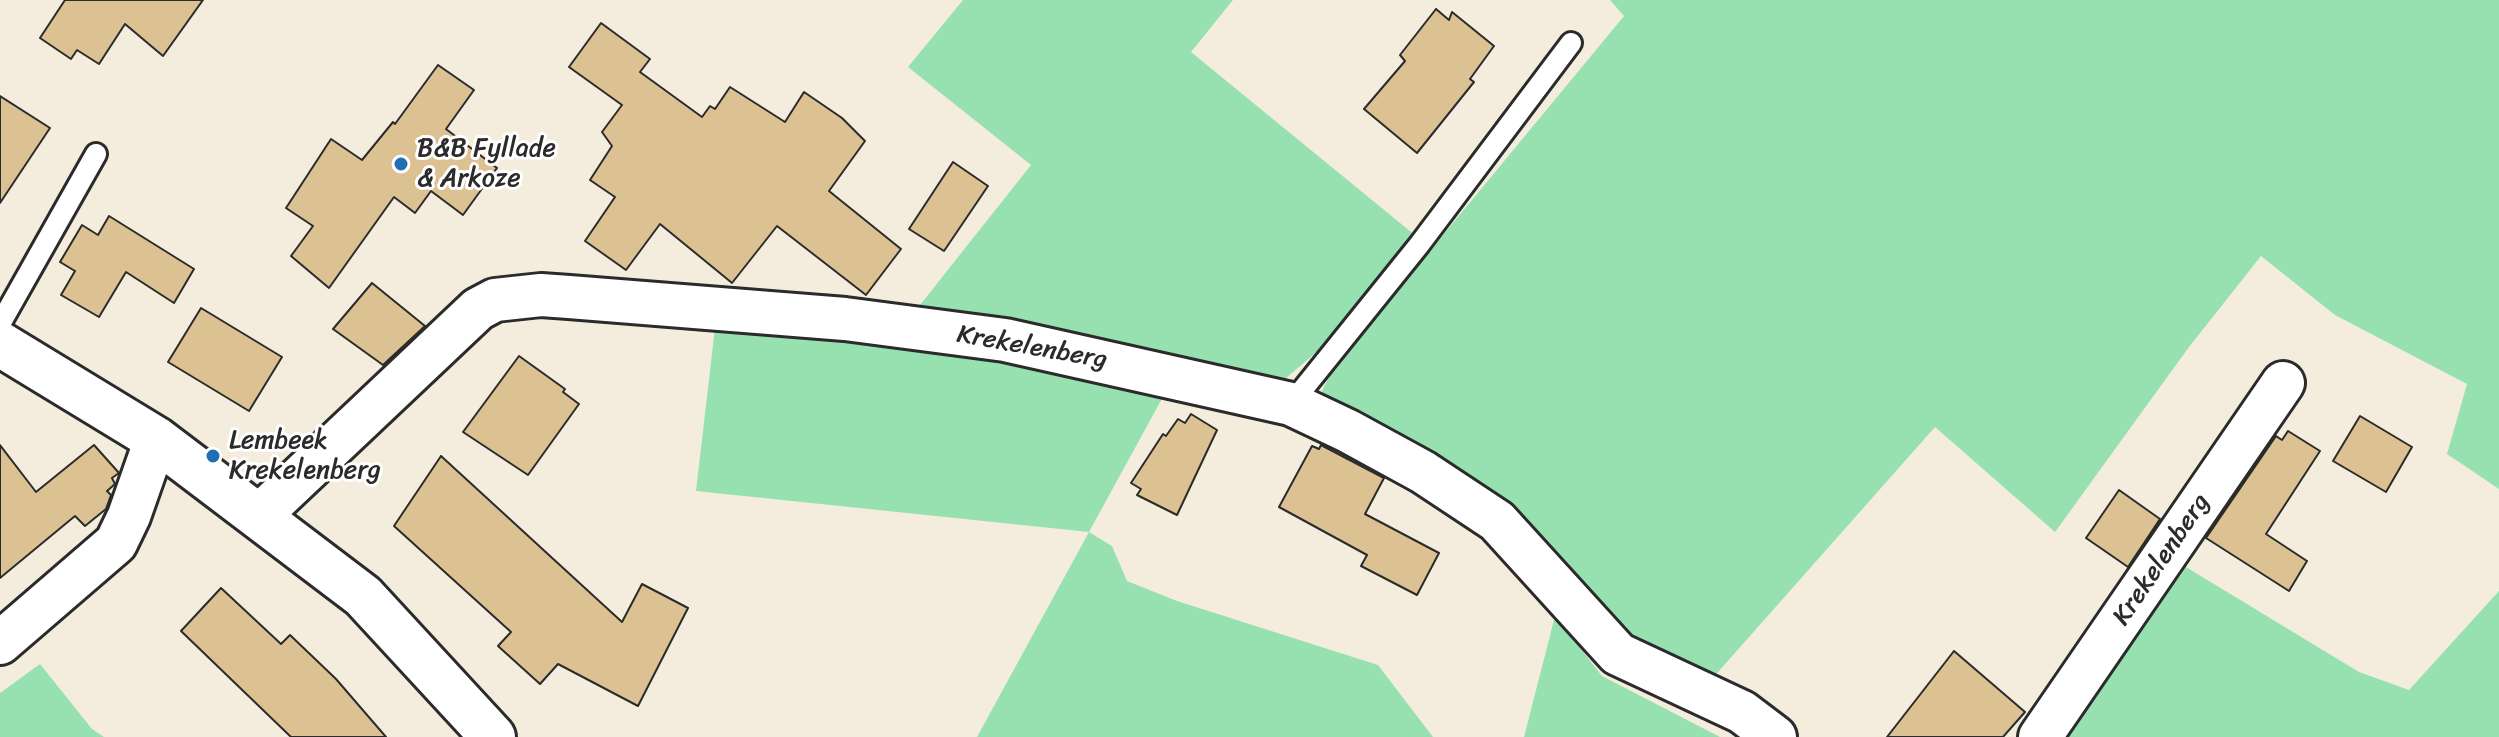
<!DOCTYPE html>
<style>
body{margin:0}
canvas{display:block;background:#f4edde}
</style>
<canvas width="2499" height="737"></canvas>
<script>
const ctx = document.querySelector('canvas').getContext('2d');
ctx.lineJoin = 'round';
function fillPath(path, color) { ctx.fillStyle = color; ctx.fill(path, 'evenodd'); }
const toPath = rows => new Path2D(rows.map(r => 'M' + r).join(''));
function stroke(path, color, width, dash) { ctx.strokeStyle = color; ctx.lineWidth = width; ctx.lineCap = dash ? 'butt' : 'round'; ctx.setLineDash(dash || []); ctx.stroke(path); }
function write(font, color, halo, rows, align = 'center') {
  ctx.font = font + ' Sriracha,sans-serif'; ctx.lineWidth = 6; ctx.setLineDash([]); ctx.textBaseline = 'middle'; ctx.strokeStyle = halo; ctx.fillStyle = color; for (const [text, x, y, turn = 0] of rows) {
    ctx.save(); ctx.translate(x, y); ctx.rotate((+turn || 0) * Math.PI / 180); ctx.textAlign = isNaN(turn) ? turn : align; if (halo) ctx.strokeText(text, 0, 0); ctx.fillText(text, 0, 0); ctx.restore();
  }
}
fillPath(toPath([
 [963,0,1233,0,1191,52,1416,236,1320,349,1285,379,1266,382,916,310,1031,165,908,67],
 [1610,0,2499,0,2499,489,2447,454,2467,384,2335,315,2261,256,2189,347,2055,532,1935,427,1711,680,1637,644,1528,524,1476,485,1339,411,1322,391,1334,367,1624,16],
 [715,328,926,338,1164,395,1089,532,1112,546,1127,581,1177,601,1378,665,1433,737,977,737,1089,532,696,491],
 [2181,564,2359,672,2409,690,2499,591,2499,737,2054,737],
 [1555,616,1602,676,1720,737,1524,737],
 [40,664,92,729,104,737,0,737,0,693]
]), '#97e1b1');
const building = toPath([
 [65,0,203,0,163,56,125,24,99,64,77,50,71,59,40,38,65,0],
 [1436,9,1449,20,1452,12,1494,46,1470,79,1474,82,1417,153,1364,109,1405,61,1400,55,1436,9],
 [601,23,650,59,640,72,702,117,710,106,715,109,730,87,785,122,804,92,842,118,865,141,829,191,901,249,866,295,777,226,732,283,660,224,626,270,585,241,615,197,590,180,612,146,602,132,622,105,569,67,601,23],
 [438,65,474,90,446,129,497,168,463,215,431,191,415,213,394,197,329,288,291,256,313,226,286,208,331,139,362,160,393,122,395,124,438,65],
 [0,96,50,128,0,203,0,96],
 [953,162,988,186,944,251,909,229,953,162],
 [109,216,194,269,174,303,126,272,99,317,61,295,75,271,60,262,82,225,98,235,109,216],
 [372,283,425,326,383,365,333,329,372,283],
 [201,308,282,357,249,411,168,362,201,308],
 [519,356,565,389,563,392,579,404,528,475,463,432,519,356],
 [1191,414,1217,430,1177,515,1137,495,1141,489,1131,483,1163,434,1166,436,1178,419,1185,423,1191,414],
 [2360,416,2412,447,2386,492,2333,461,2360,416],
 [2288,431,2320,451,2266,534,2307,561,2289,591,2206,538,2276,436,2282,440,2288,431],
 [0,445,36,492,94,445,119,473,112,478,115,484,107,491,111,495,106,509,85,526,75,516,0,578,0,445],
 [1321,445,1384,478,1365,514,1439,553,1417,595,1361,566,1367,555,1279,507,1312,446,1319,449,1321,445],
 [441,456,622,622,642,584,688,608,638,706,558,664,540,684,498,646,511,632,394,526,441,456],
 [2119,490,2160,519,2128,567,2086,538,2119,490],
 [221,588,281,644,290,635,336,679,386,737,291,737,181,631,221,588],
 [1954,651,2025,712,2003,737,1887,737,1954,651]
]);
fillPath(building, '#dcc292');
stroke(building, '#2b2b2b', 2);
const service = toPath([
 [0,324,96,154],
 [1291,404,1419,245,1571,43]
]);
const minor = toPath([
 [260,515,478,309,495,300,541,295,569,297,845,319,1005,340,1291,404,1348,431,1423,472,1497,521,1618,654,1742,712,1775,737],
 [0,643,116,543,129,516,156,439],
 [2040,737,2283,383]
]);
const tertiary = toPath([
 [0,344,156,439,363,596,493,737]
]);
stroke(service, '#2b2b2b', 26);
stroke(minor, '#2b2b2b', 48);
stroke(tertiary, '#2b2b2b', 50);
stroke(service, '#fff', 20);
stroke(minor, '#fff', 42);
stroke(tertiary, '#fff', 44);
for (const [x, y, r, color] of [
 [401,164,8,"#1f6fb2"],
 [213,456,8,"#1f6fb2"]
]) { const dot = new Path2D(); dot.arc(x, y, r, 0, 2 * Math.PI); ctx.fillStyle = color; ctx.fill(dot); stroke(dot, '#fff', 3); }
write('26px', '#2b2b2b', '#fff', [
 ["B&B Fyllade",417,149],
 ["& Arkoze",417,179],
 ["Lembeek",229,441],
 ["Krekelenberg",229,471]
], 'left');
write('26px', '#2b2b2b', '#fff', [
 ["Krekelenberg",1032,348,10],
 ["Krekelenberg",2162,560,-56]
]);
</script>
